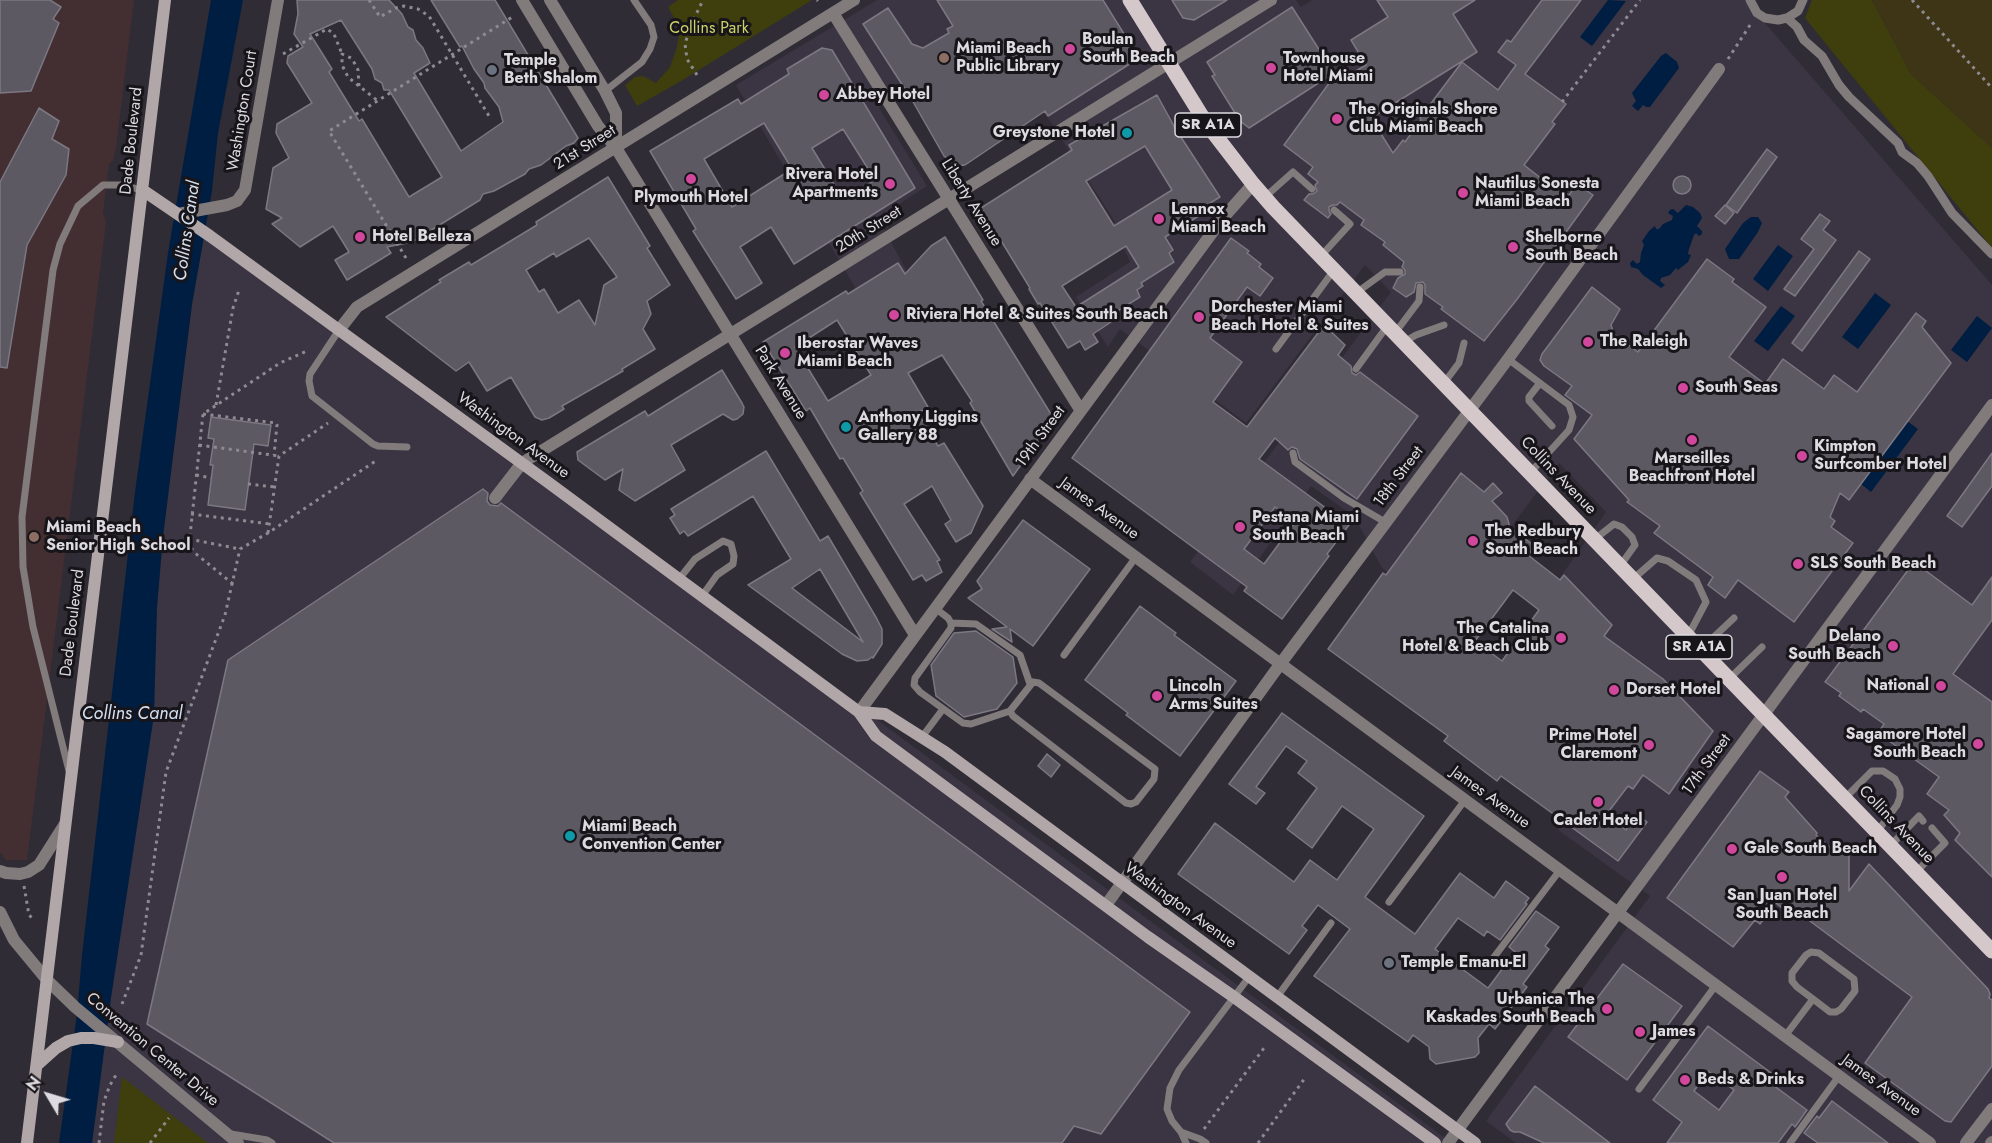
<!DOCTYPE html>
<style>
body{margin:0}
#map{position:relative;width:1992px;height:1143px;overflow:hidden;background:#302c35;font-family:Jost,sans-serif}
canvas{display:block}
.north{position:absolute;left:18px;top:1065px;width:60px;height:60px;-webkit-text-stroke:4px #171519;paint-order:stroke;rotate:308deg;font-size:16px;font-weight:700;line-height:24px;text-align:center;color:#dddbe1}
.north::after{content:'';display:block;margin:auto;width:21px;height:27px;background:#dddbe1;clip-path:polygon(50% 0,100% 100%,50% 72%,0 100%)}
</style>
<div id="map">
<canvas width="1992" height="1143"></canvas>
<div class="north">N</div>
</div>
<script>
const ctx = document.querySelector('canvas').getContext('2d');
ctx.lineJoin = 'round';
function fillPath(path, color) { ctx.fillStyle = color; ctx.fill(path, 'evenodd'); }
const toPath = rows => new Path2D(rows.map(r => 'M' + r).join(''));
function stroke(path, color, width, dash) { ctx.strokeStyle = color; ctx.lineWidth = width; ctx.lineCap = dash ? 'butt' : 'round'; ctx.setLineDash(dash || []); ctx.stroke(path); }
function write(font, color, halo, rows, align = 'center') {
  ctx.font = font + ' Jost,sans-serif'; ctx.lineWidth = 6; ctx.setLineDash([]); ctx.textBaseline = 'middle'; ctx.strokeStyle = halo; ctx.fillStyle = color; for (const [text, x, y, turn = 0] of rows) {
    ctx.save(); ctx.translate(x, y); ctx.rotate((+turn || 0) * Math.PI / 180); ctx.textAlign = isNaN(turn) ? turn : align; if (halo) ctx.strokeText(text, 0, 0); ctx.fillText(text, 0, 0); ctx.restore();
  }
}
fillPath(toPath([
 [877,0,1296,0,1301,7,1312,0,1745,0,1992,285,1992,1143,1516,1143,1486,1121,1650,896,1558,830,1619,746,1559,695,1505,656,1606,512,1559,463,1445,615,1382,568,1354,516,1311,486,1233,595,1190,562,1391,292,1365,265,1246,423,1120,329,1108,347,1076,297,1130,262,1112,224,1115,222,1050,121,996,46,879,108,927,186,878,218,941,334,896,357,736,85],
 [206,226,1452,1143,92,1143,157,607,163,536,192,304]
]), '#3a3443');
fillPath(toPath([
 [0,0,134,0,116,147,113,160,109,164,103,213,106,222,27,860,6,860,0,852]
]), '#432f31');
fillPath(toPath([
 [678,0,812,0,681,81,637,106,625,85,635,77,643,76,656,83,670,67,677,47,680,28,668,7],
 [1812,0,1872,0,1911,74,1992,148,1992,248,1805,18],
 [122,1077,208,1143,114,1143]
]), '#3e3f0c');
fillPath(toPath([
 [1872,0,1992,0,1992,148,1911,74]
]), '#3d3515');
fillPath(toPath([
 [211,0,243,0,218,133,212,191,192,304,163,536,157,607,154,715,111,998,92,1143,59,1143,77,1014,82,955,135,492,168,253],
 [1608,0,1626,1,1592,46,1580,37],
 [1666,53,1677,62,1679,68,1650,107,1646,107,1643,105,1638,111,1632,106,1636,101,1632,93,1661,56],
 [1686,205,1693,207,1700,213,1702,218,1697,226,1702,231,1702,234,1699,236,1696,233,1694,235,1689,249,1688,254,1691,255,1688,262,1678,270,1676,268,1670,275,1661,278,1660,281,1665,285,1661,288,1643,275,1638,269,1631,267,1630,263,1633,260,1637,264,1640,262,1641,253,1644,245,1642,241,1649,231,1655,226,1656,229,1659,229,1663,224,1672,220,1673,216,1668,213,1670,210,1673,209,1678,213],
 [1751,217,1758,217,1762,223,1758,232,1739,259,1729,259,1725,249,1743,223],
 [1778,245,1793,256,1768,291,1753,279],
 [1875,293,1891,305,1858,349,1842,337],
 [1781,306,1795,316,1768,351,1754,341],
 [1977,316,1992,328,1967,362,1951,350],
 [1907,421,1918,429,1871,492,1861,484]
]), '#001e41');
const building = toPath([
 [0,0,50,0,61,7,53,19,59,23,31,91,0,93,0,0],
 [297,0,389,0,402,14,408,27,413,30,416,40,423,48,430,63,414,73,461,151,503,122,499,107,485,88,484,83,474,69,462,46,460,47,431,0,495,0,578,138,574,143,566,146,541,165,529,169,525,174,494,191,483,194,480,200,412,242,387,247,391,253,347,280,335,260,349,252,333,226,300,247,272,224,282,218,266,209,273,168,289,158,276,133,277,124,312,103,287,63,288,56,303,47,294,34,298,14,297,0],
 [341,20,372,69,375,79,382,83,384,90,389,90,442,177,409,197,362,119,359,121,329,72,332,69,310,34,341,20],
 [937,0,1103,0,1139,58,1048,116,1045,111,965,165,955,166,944,156,912,100,863,24,888,8,912,44,923,48,949,33,947,29,953,26,937,0],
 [1172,0,1227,0,1194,20,1183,18,1172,0],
 [1377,0,1475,0,1453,14,1477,52,1371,118,1393,153,1403,140,1405,142,1421,120,1420,118,1462,62,1498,90,1516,65,1498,52,1507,40,1511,42,1542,0,1581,0,1525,74,1566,104,1552,122,1555,124,1524,165,1542,179,1545,178,1569,195,1577,184,1593,195,1518,298,1484,341,1441,309,1443,307,1425,294,1425,285,1423,282,1416,283,1414,292,1406,297,1393,288,1398,278,1405,274,1405,270,1402,267,1404,262,1383,245,1385,242,1361,225,1364,220,1340,202,1337,205,1333,205,1329,207,1329,211,1331,214,1328,218,1304,200,1309,194,1313,194,1317,191,1315,185,1318,182,1308,174,1313,167,1284,145,1335,75,1339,81,1366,65,1351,40,1388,17,1377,0],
 [1292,7,1334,73,1249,128,1240,121,1212,76,1215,75,1207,62,1292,7],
 [822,48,832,50,915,188,794,264,771,227,740,247,762,283,736,299,693,231,696,229,650,151,738,99,741,104,789,74,787,69,822,48],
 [764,123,792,169,732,207,704,159,764,123],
 [843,129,875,180,843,199,812,148,843,129],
 [1157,95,1175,128,1220,197,1202,208,1205,212,1165,237,1173,250,1169,253,1174,262,1141,283,1143,286,1137,290,1140,297,1108,317,1111,322,1093,334,1098,342,1085,350,1080,341,1068,348,1040,303,1038,304,1029,289,1030,288,981,208,1072,150,1069,145,1157,95],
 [1145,146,1172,190,1114,226,1086,181,1145,146],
 [1126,246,1139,267,1076,307,1062,286,1126,246],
 [39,108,59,121,52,139,69,149,66,175,27,245,7,368,0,367,0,182,39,108],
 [1767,149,1777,157,1737,213,1726,205,1767,149],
 '1673 185a9 9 0 1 1 18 0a9 9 0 1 1-18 0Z',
 [608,177,650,246,647,248,670,285,647,301,651,314,643,329,655,349,622,369,623,371,562,406,564,409,549,418,542,420,535,417,511,377,487,391,469,362,456,371,386,317,441,282,439,280,469,262,471,265,537,225,536,222,608,177],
 [589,238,617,277,604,285,595,325,579,300,558,313,544,289,539,292,526,270,554,253,556,257,589,238],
 [1725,205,1734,213,1725,224,1715,216,1725,205],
 [1820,214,1830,221,1823,230,1836,240,1795,296,1784,289,1814,249,1801,239,1820,214],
 [945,237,983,300,981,301,1054,419,1013,476,970,403,972,401,942,355,908,373,928,407,918,413,938,446,944,443,983,506,971,533,956,542,945,524,951,520,932,486,904,504,940,560,937,561,942,572,926,581,922,575,913,580,860,493,863,491,843,458,840,459,810,408,806,411,763,342,846,291,848,294,898,263,905,274,931,246,945,237],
 [837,320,871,375,828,401,795,347,837,320],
 [1231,238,1249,251,1247,253,1261,264,1259,267,1273,278,1260,296,1247,287,1210,338,1242,362,1213,402,1247,427,1324,325,1345,345,1338,355,1351,366,1352,373,1356,375,1360,372,1418,416,1357,499,1300,459,1297,449,1292,447,1288,450,1275,438,1259,459,1349,525,1327,554,1329,556,1282,619,1244,591,1247,587,1072,458,1231,238],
 [1275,507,1295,522,1264,564,1244,549,1275,507],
 [1859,251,1870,259,1802,351,1792,343,1859,251],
 [1707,259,1734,279,1732,282,1766,307,1729,357,1765,384,1783,359,1824,389,1834,375,1857,392,1916,313,1926,321,1922,327,1951,363,1849,500,1840,493,1830,517,1835,521,1831,527,1853,543,1794,622,1738,580,1725,598,1708,585,1713,577,1654,533,1660,526,1627,502,1629,500,1574,439,1592,415,1565,395,1572,386,1544,366,1540,360,1542,354,1592,287,1620,309,1611,325,1614,334,1638,352,1707,259],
 [722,370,742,403,744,407,743,414,737,419,733,420,723,414,671,445,685,470,635,501,619,490,623,469,605,480,578,460,577,452,645,411,648,416,722,370],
 [211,417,271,425,268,446,254,444,245,510,208,505,213,465,210,465,214,439,208,438,211,417],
 [766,451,820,541,828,536,877,619,882,629,882,644,873,658,872,657,868,660,857,661,842,654,748,585,791,559,753,496,688,536,684,531,680,534,670,518,675,515,671,509,766,451],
 [820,569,863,642,792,588,820,569],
 [1992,453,1992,486,1962,527,1947,516,1992,453],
 [1461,473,1484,492,1493,483,1502,493,1492,501,1507,517,1510,528,1535,546,1528,555,1560,580,1564,575,1612,625,1604,636,1663,679,1713,731,1669,794,1643,775,1633,789,1628,786,1606,815,1626,830,1637,814,1647,822,1618,861,1501,776,1497,781,1444,741,1448,736,1328,649,1383,573,1386,575,1461,473],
 [1513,590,1539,610,1502,661,1475,641,1513,590],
 [483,489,488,493,487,501,490,505,498,506,501,503,1190,1012,1101,1134,1074,1126,1062,1143,334,1143,147,1024,228,660,483,489],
 [1023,520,1090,569,1033,646,1010,629,1012,642,992,629,1007,627,968,598,982,589,977,581,1023,520],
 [1914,562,1972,605,1992,577,1992,620,1953,674,1992,702,1992,877,1955,840,1960,833,1944,815,1949,810,1927,794,1939,777,1878,733,1884,724,1863,709,1861,712,1846,701,1839,696,1841,693,1825,682,1914,562],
 [1140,606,1176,633,1174,635,1236,681,1180,756,1126,715,1128,713,1085,680,1140,606],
 [976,631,1013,657,1017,683,997,709,964,717,936,696,931,665,954,633,976,631],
 [1282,713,1424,816,1365,897,1415,934,1460,873,1494,898,1506,881,1529,898,1525,903,1527,904,1500,940,1487,931,1484,936,1458,918,1435,949,1488,988,1515,952,1509,947,1536,911,1559,927,1545,946,1549,949,1523,984,1527,987,1495,1029,1489,1024,1478,1038,1479,1053,1475,1057,1436,1064,1430,1059,1429,1047,1413,1035,1408,1042,1314,976,1350,929,1318,905,1302,926,1307,930,1289,954,1178,874,1215,823,1294,882,1310,860,1337,880,1374,829,1342,806,1312,848,1287,829,1317,788,1298,773,1307,761,1286,746,1256,787,1265,793,1256,804,1229,784,1282,713],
 [1047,754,1060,765,1051,777,1038,766,1047,754],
 [1760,771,1789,792,1785,797,1817,833,1816,835,1832,849,1849,850,1849,891,1869,864,1988,989,1990,994,1989,998,1992,1000,1992,1066,1951,1122,1945,1121,1865,1063,1912,997,1791,907,1787,912,1776,903,1760,924,1755,920,1733,947,1667,898,1760,771],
 [1623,964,1682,1006,1627,1080,1568,1037,1623,964],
 [1708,1026,1778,1078,1773,1085,1807,1110,1795,1127,1792,1124,1778,1143,1667,1143,1682,1122,1653,1100,1708,1026],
 [1708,1071,1734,1090,1719,1110,1694,1091,1708,1071],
 [1535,1086,1610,1143,1544,1143,1520,1132,1514,1132,1510,1130,1506,1124,1535,1086],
 [1832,1101,1888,1143,1818,1143,1804,1133,1817,1116,1819,1118,1832,1101]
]);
fillPath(building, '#5d5963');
stroke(building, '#7c7882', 1.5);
stroke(toPath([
 [369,0,380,17,396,8,404,6,418,9,429,16,489,116],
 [817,0,818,1],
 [1912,0,1992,88],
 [283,54,327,29,334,34,342,54],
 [1728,59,1752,22],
 [697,75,687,59,685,44,691,25,703,0],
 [359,86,358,70,355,64,351,58,342,54,342,65,348,77,354,82,378,101],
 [1562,102,1640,0],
 [406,258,329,131,514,16],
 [216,405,233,308,239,290],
 [203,414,276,423,277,425,274,455],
 [199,445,279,456],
 [196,475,211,478],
 [248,484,275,487],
 [191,514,270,524],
 [268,533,279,456,328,423],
 [189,539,240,549],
 [233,584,195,553,189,545,203,414,280,363,309,350],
 [24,886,29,915,33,919],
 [122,1004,141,955,166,772,225,615,240,549,268,533,377,460],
 [1204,1129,1264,1048],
 [99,1143,104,1101,110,1085,116,1075],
 [150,1143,169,1118],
 [1258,1143,1305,1078]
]), '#8d8a91', 3, [3, 4.5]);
stroke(toPath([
 [605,91,642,62,650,49,654,37,651,25,634,0],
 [1265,197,1293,172,1312,189],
 [1320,257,1350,224,1334,210],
 [1356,293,1385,272,1400,272],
 [339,330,310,374,309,381,312,396,373,444,378,446,407,447],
 [1395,333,1419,301,1420,287],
 [1404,342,1416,335,1444,325],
 [1276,349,1334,270],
 [1508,359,1569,405,1573,417,1569,430,1530,473],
 [1356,369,1388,325],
 [1444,383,1459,363,1464,343],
 [1540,383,1529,397,1529,401,1552,426],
 [1293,453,1295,462,1344,498,1385,522],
 [1595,539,1614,524,1622,527,1632,537,1635,545,1620,566],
 [679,579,695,559,723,541,731,544,734,556,733,564,717,575,702,596],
 [1633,579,1657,558,1668,561,1696,580,1706,602,1688,636],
 [935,608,948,618,951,623,951,628,915,678,914,685,920,692,963,723,971,724,1010,711],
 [951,623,976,624,1020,655,1030,684],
 [1701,649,1734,618],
 [1064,655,1136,557],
 [1729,679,1762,647],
 [1033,682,1039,683,1155,769,1154,779,1136,802,1131,804,1126,803,1013,716,1010,711,1033,682],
 [922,737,943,709],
 [69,771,33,627,23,567,22,517,53,270,60,244,78,206,103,185,124,185,144,191],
 [1845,798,1872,771,1883,771,1895,779,1900,789,1900,797,1897,805,1877,832],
 [1890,846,1919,816,1923,821],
 [1916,872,1945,843,1932,828],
 [1389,902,1465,800],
 [1488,965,1560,870],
 [1277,997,1331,923],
 [1785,1036,1813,999,1830,1012,1836,1012,1841,1009,1855,991,1854,979,1819,953,1811,952,1806,955,1792,973,1792,981,1797,987,1813,999],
 [1639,1089,1716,985],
 [1181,1132,1186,1143],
 [231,1134,267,1140,272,1143],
 [1206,1143,1200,1139,1181,1132,1172,1121,1167,1109,1170,1088,1179,1070,1249,977],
 [1790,1143,1839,1076]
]), '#817b7c', 7);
stroke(toPath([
 [1750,0,1757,13,1765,18,1778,20,1787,18,1798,11,1803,0],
 [1787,18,1797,27,1804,40,1822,56,1839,85,1849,97,1898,143,1902,152,1917,163,1928,176,1952,213,1992,254]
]), '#817b7c', 9);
stroke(toPath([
 [522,0,598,126,616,148,915,635],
 [550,0,605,91,616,113,616,148],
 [833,13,1081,411],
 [178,214,227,205,237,201,245,190,278,0],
 [339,330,357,307,854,0],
 [1030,479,1930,1143],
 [495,498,522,463,1271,0],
 [859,712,1223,218,1253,184],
 [0,871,6,873,20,874,28,872,39,865,65,824],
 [1106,905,1281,663,1508,359,1719,69],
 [0,912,14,940,47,980],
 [1966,1143,1992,1109],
 [1991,1143,1992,1142]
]), '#817b7c', 12);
stroke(toPath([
 [47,980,75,1007,238,1143],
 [1448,1143,1992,405]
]), '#817b7c', 12);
stroke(toPath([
 [144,191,210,236,549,483,859,712,876,736,1148,937,1234,997,1435,1143],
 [859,712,885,714,945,752,1475,1143],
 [37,1065,56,1048,68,1041,81,1038,94,1038,118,1042],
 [27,1143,165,0]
]), '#b1a7a8', 12);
stroke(toPath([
 [1130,0,1206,123,1253,184,1273,207,1992,951]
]), '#d5c8ca', 15);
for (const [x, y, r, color] of [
 [1070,49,6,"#d1479c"],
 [944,58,6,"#8d6e63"],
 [1271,68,6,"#d1479c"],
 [492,70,6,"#6b7280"],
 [824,95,6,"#d1479c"],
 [1337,119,6,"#d1479c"],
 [1127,133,6,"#0f9aa8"],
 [691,179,6,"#d1479c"],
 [890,184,6,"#d1479c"],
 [1463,193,6,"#d1479c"],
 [1159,219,6,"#d1479c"],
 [360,237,6,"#d1479c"],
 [1513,247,6,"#d1479c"],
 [894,315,6,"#d1479c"],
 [1199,317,6,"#d1479c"],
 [1588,342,6,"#d1479c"],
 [785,353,6,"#d1479c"],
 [1683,388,6,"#d1479c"],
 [846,427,6,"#0f9aa8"],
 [1692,440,6,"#d1479c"],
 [1802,456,6,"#d1479c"],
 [1240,527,6,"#d1479c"],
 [34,537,6,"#8d6e63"],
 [1473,541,6,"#d1479c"],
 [1798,564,6,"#d1479c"],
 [1561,638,6,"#d1479c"],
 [1893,646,6,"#d1479c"],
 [1941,686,6,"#d1479c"],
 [1614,690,6,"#d1479c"],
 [1157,696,6,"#d1479c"],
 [1978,744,6,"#d1479c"],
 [1649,745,6,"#d1479c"],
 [1598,802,6,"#d1479c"],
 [570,836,6,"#0f9aa8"],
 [1732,849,6,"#d1479c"],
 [1782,877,6,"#d1479c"],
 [1389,963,6,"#6b7280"],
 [1607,1009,6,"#d1479c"],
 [1640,1032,6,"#d1479c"],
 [1685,1080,6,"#d1479c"]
]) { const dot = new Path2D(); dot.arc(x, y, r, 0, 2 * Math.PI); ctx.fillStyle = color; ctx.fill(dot); stroke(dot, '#171519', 2); }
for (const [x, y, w] of [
 [1208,125,66],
 [1699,647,66]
]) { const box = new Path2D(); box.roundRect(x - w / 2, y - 12, w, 24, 4.5); ctx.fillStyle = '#171519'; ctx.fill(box); stroke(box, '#dddbe1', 1.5); }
write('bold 15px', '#dddbe1', null, [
 ["SR A1A",1208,125],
 ["SR A1A",1699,647]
]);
write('16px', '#cdd26d', '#171519', [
 ["Collins Park",709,29]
]);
write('bold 16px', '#dddbe1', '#171519', [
 ["Boulan",1082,40],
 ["South Beach",1082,58],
 ["Miami Beach",956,49],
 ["Public Library",956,67],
 ["Townhouse",1283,59],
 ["Hotel Miami",1283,77],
 ["Temple",504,61],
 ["Beth Shalom",504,79],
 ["Abbey Hotel",836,95],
 ["The Originals Shore",1349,110],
 ["Club Miami Beach",1349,128],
 ["Greystone Hotel",1115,133,"right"],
 ["Rivera Hotel",878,175,"right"],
 ["Apartments",878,193,"right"],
 ["Nautilus Sonesta",1475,184],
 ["Miami Beach",1475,202],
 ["Plymouth Hotel",691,198,"center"],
 ["Lennox",1171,210],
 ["Miami Beach",1171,228],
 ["Hotel Belleza",372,237],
 ["Shelborne",1525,238],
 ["South Beach",1525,256],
 ["Dorchester Miami",1211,308],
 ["Beach Hotel & Suites",1211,326],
 ["Riviera Hotel & Suites South Beach",906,315],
 ["The Raleigh",1600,342],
 ["Iberostar Waves",797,344],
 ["Miami Beach",797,362],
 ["South Seas",1695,388],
 ["Anthony Liggins",858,418],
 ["Gallery 88",858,436],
 ["Kimpton",1814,447],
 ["Surfcomber Hotel",1814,465],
 ["Marseilles",1692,459,"center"],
 ["Beachfront Hotel",1692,477,"center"],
 ["Pestana Miami",1252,518],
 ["South Beach",1252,536],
 ["Miami Beach",46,528],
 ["Senior High School",46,546],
 ["The Redbury",1485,532],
 ["South Beach",1485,550],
 ["SLS South Beach",1810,564],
 ["The Catalina",1549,629,"right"],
 ["Hotel & Beach Club",1549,647,"right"],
 ["Delano",1881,637,"right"],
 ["South Beach",1881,655,"right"],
 ["National",1929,686,"right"],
 ["Lincoln",1169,687],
 ["Arms Suites",1169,705],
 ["Dorset Hotel",1626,690],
 ["Sagamore Hotel",1966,735,"right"],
 ["South Beach",1966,753,"right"],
 ["Prime Hotel",1637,736,"right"],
 ["Claremont",1637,754,"right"],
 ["Cadet Hotel",1598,821,"center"],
 ["Miami Beach",582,827],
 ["Convention Center",582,845],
 ["Gale South Beach",1744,849],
 ["San Juan Hotel",1782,896,"center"],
 ["South Beach",1782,914,"center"],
 ["Temple Emanu-El",1401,963],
 ["Urbanica The",1595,1000,"right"],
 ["Kaskades South Beach",1595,1018,"right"],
 ["James",1652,1032],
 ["Beds & Drinks",1697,1080]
], 'left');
write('16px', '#dddbe1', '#171519', [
 ["Washington Court",243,111,-81],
 ["Dade Boulevard",132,141,-84],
 ["21st Street",585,148,-32],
 ["Liberty Avenue",971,203,58],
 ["20th Street",869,230,-32],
 ["Park Avenue",780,383,58],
 ["Washington Avenue",513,436,36],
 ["19th Street",1041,437,-54],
 ["Collins Avenue",1558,476,46],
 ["18th Street",1399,477,-53],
 ["James Avenue",1099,509,36],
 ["Dade Boulevard",73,623,-83],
 ["17th Street",1707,765,-54],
 ["James Avenue",1490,798,36],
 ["Collins Avenue",1896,825,46],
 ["Washington Avenue",1180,906,36],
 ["Convention Center Drive",152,1050,40],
 ["James Avenue",1881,1086,36]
]);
write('italic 18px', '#d4e0f0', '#171519', [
 ["Collins Canal",188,231,-82],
 ["Collins Canal",132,715]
]);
</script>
